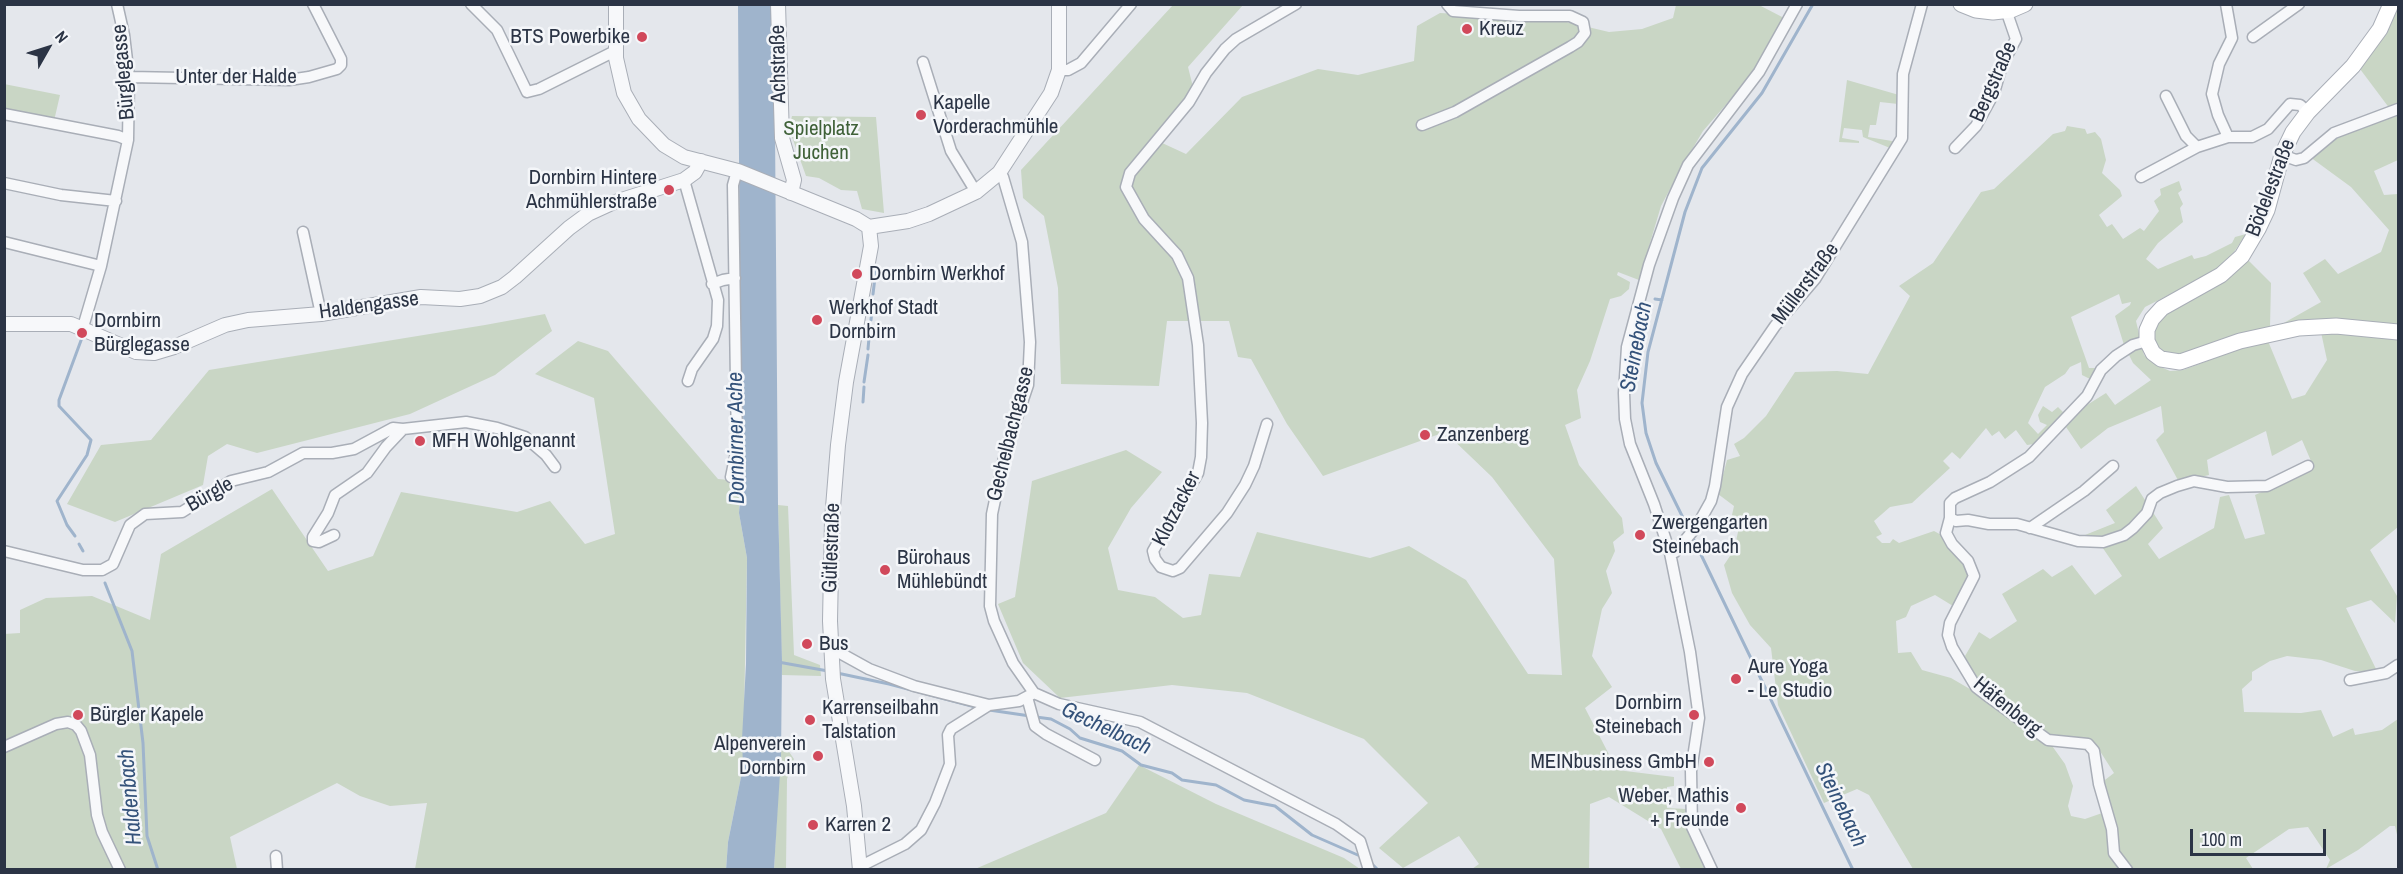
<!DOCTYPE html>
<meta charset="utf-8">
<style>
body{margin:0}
#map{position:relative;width:2403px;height:874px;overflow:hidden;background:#e4e7ec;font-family:"Archivo Narrow",sans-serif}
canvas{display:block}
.frame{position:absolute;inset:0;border:6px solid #2b3445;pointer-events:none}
.north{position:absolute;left:18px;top:18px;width:60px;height:60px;-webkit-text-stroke:4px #f4f6f9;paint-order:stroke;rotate:51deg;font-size:16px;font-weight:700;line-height:24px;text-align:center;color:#2b3445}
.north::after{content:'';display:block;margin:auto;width:21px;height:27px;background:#2b3445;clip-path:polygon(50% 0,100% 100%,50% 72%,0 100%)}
.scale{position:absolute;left:2190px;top:829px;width:136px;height:27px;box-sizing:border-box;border:3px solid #2b3445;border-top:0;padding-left:8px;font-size:18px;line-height:21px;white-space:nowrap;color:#2b3445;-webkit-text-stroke:4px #f4f6f9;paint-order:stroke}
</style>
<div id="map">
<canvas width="2403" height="874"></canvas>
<div class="frame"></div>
<div class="north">N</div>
<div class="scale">100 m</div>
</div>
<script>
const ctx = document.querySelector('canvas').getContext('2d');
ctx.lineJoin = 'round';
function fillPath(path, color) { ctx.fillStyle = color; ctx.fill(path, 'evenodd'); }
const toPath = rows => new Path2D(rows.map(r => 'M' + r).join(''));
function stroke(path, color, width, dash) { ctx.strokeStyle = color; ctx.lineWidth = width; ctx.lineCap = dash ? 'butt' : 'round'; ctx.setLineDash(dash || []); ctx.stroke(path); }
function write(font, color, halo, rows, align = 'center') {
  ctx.font = font + ' "Archivo Narrow",sans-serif'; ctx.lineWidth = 5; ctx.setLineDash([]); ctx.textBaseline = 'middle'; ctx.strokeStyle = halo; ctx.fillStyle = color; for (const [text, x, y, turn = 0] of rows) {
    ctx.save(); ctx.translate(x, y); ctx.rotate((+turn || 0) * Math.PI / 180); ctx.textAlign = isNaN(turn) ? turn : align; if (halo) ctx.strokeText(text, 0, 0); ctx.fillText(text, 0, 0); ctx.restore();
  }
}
fillPath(toPath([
 [1173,5,1243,5,1188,67,1193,87,1160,142,1186,154,1242,97,1318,69,1358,75,1414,61,1417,26,1440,13,1554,19,1609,32,1642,29,1673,18,1676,5,1759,5,1784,18,1756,70,1703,131,1684,163,1661,206,1639,280,1618,272,1617,275,1630,282,1629,289,1621,296,1610,299,1590,361,1577,390,1581,418,1565,425,1579,465,1622,518,1624,533,1613,542,1615,551,1606,571,1612,593,1602,609,1592,656,1612,687,1585,708,1617,770,1674,777,1674,786,1667,787,1667,808,1686,809,1685,818,1707,869,1681,869,1661,829,1609,797,1590,804,1589,869,1472,869,1479,864,1459,836,1403,868,1379,848,1428,803,1364,739,1247,693,1172,685,1060,698,1023,663,998,604,1015,597,1032,481,1126,450,1162,472,1131,508,1108,548,1118,590,1155,597,1183,618,1201,615,1209,574,1240,577,1257,532,1370,558,1409,546,1466,580,1528,674,1562,675,1554,559,1492,477,1445,432,1323,476,1287,424,1251,359,1238,357,1229,321,1167,321,1159,386,1061,384,1058,288,1044,216,1023,198,1021,170],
 [2397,5,2398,5,2398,105,2390,109,2360,69,2385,32],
 [1847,80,1899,95,1898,104,1880,102,1876,125,1870,125,1868,137,1892,141,1894,142,1890,148,1863,137,1862,130,1844,128,1842,138,1859,141,1859,143,1839,142],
 [4,84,60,95,54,121,5,112],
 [2398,114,2398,160,2374,171,2384,195,2398,194,2398,527,2370,550,2397,596,2395,623,2371,600,2346,608,2378,673,2355,671,2321,660,2287,656,2270,661,2252,672,2252,680,2242,689,2244,712,2301,713,2321,710,2333,737,2353,728,2355,735,2382,730,2398,719,2398,839,2395,826,2390,826,2358,850,2326,869,2330,860,2308,827,2289,829,2246,858,2253,869,1913,869,1869,795,1857,789,1824,803,1778,705,1771,648,1750,625,1732,593,1724,565,1734,550,1740,523,1732,515,1734,506,1718,494,1727,460,1740,456,1734,444,1744,438,1766,416,1795,372,1837,371,1868,374,1910,296,1899,286,1933,263,1981,192,1994,189,2053,134,2065,131,2067,126,2085,129,2087,134,2095,132,2101,139,2106,160,2102,173,2120,190,2122,196,2099,215,2107,227,2112,224,2123,239,2140,228,2144,231,2159,211,2154,201,2161,195,2160,189,2179,181,2182,190,2178,193,2183,204,2180,208,2183,222,2158,243,2146,259,2158,269,2192,255,2194,259,2206,256,2232,243,2235,237,2246,234,2234,252,2212,273,2145,307,2136,321,2144,355,2156,365,2170,371,2183,370,2239,349,2268,341,2292,399,2305,395,2327,360,2319,323,2282,324,2321,302,2303,273,2325,259,2338,274,2381,252,2389,230,2351,187,2310,157,2328,141,2344,133],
 [2119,294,2122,304,2131,302,2130,305,2115,316,2124,345,2133,363,2151,380,2115,405,2106,393,2087,405,2066,427,2081,449,2108,428,2161,406,2164,432,2156,440,2179,482,2209,475,2207,460,2266,431,2272,456,2302,440,2314,468,2255,495,2265,534,2245,539,2229,495,2220,497,2214,528,2159,559,2148,544,2163,528,2136,486,2106,510,2115,523,2080,537,2098,541,2122,576,2095,595,2072,565,2052,577,2043,569,2002,594,2017,621,1990,639,1979,632,1965,656,1975,692,1951,678,1922,670,1911,652,1898,653,1896,621,1906,617,1911,606,1935,595,1953,606,1970,573,1945,537,1934,531,1899,543,1893,539,1890,543,1882,543,1876,537,1882,534,1874,521,1890,507,1912,503,1950,468,1943,461,1952,452,1960,459,1986,428,1992,436,1999,431,2005,439,2016,430,2027,445,2034,444,2064,413,2058,407,2052,412,2043,406,2038,415,2040,422,2047,425,2038,434,2028,423,2045,387,2065,374,2070,367,2081,362,2082,375,2090,379,2095,368,2089,368,2071,317],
 [2050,743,2096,745,2114,773,2101,783,2105,812,2085,819,2071,816,2068,806,2073,786,2065,764],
 [792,116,876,117,884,213,862,209,857,191,841,190,819,178,806,176,792,137,795,137,795,120,791,120],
 [2247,259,2271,283,2270,327,2225,338,2224,341,2186,356,2163,353,2155,345,2153,335,2159,318],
 [545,314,552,331,495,375,410,414,257,453,227,444,208,456,203,485,115,522,67,504,101,445,151,440,209,370,485,325],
 [578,341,608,351,718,479,740,481,739,513,747,558,743,767,728,842,726,869,415,869,427,803,390,806,360,796,337,783,230,837,237,869,5,869,4,634,20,633,20,610,46,598,92,596,150,620,161,554,272,489,328,571,373,556,401,492,517,512,550,501,585,544,615,534,594,398,535,374],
 [778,505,788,506,794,655,820,665,821,676,782,675],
 [781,740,794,759,787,779,786,869,774,870],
 [1139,765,1216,804,1344,858,1360,869,975,869,1106,813]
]), '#c9d6c5');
fillPath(toPath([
 [738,5,774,5,778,505,782,662,781,757,774,869,726,870,728,842,743,767,742,739,746,664,747,558,739,513,744,448,740,309]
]), '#9fb4cc');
stroke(toPath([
 [873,294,876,269],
 [1655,299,1662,300],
 [871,320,873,299],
 [868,349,870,327],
 [864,382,868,355],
 [863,402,864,387],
 [1689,530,1656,463,1646,433,1642,403,1648,352,1685,212,1702,168,1762,93,1813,4],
 [75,536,67,525,57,501,87,455,91,440,59,406,59,400,83,335],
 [1692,536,1853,870],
 [79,544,83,551],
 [105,583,132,651,143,743,147,836,158,870],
 [778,662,828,671],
 [837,673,889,684,979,708],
 [989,710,1030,716],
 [1036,717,1051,719,1070,729,1080,738,1122,751,1141,765,1172,773,1182,780,1216,785,1244,800,1275,806,1312,835,1360,856],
 [1371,863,1378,870]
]), '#9fb4cc', 3);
const minor = toPath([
 [471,4,497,30,527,92,539,89,615,51],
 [2226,4,2232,38,2219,64,2212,94,2218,115,2228,137],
 [2253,37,2299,4],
 [923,62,951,151,976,192],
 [1059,70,1068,70,1081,63,1131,4],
 [129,77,289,80,309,77,337,69,341,65,341,59,313,4],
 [2166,96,2186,136,2197,147,2228,137,2252,137,2268,129,2290,104,2300,105,2308,112],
 [4,114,118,136,128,140],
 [1422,125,1455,112,1570,47,1578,42,1585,33,1583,22,1570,16,1519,16,1453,11,1447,4],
 [1955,148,1976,126,1994,93,2002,65,2016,39,2006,10],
 [2282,155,2296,160,2304,158,2334,133,2398,109],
 [999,173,1003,177,1022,242,1030,342,1028,385,1005,453,992,514,990,606,994,621,1013,663,1034,693,1059,704,1140,722,1336,824,1360,841,1369,870],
 [2141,177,2197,147],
 [684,180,718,300,717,326,713,339,692,369,688,381],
 [4,183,61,195,116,201],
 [303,232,321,314],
 [4,242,101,266],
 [712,284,723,280,735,278],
 [83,327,101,266,128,140,129,77,124,35,117,4],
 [1267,424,1254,466,1245,485,1227,513,1180,568,1173,571,1161,567,1155,559,1153,551,1198,473,1201,457,1202,423,1198,345,1188,278,1177,255,1144,219,1126,187,1130,173,1189,102,1206,73,1225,49,1236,39,1296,4],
 [731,477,737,448,733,185,737,171],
 [1950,518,1956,521,1968,520,1989,524,2017,524,2078,541,2103,542,2124,535,2133,528,2147,513,2152,499,2160,493,2177,486,2194,481,2227,487,2267,486,2308,466],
 [2030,528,2084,491,2113,466],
 [334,535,319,542,313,541,313,537,328,513,335,495,367,473,386,447,403,429],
 [4,551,83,570,102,570,113,564,130,525,145,514,182,512,231,481,268,472,303,453,332,453,354,449,393,428,403,429,466,422,497,428,525,437,546,455,555,467],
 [1670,553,1675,552,1697,526,1711,501,1715,486,1727,407,1742,374,1775,326,1815,279,1902,138,1903,74,1922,4],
 [831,652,840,653,869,669,914,686,989,705,1019,701,1034,693],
 [2350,680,2386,673,2398,665],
 [1027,697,1035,726,1046,734,1095,760],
 [4,747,56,724,68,722,76,725,81,731,90,755,97,815,102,832,120,870],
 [276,856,277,870],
 [859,867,905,844,921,830,935,803,950,764,948,735,951,729,989,705],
 [1712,870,1692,827,1691,771,1699,718,1690,652,1670,553,1654,504,1630,444,1625,419,1624,393,1627,347,1649,265,1673,198,1688,165,1759,72,1797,4],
 [2127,870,2114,853,2112,829,2099,784,2094,751,2088,744,2048,740,1989,697,1976,687,1952,647,1948,635,1950,623,1974,576,1968,561,1952,544,1946,533,1950,518,1950,503,1955,498,1990,482,2029,457,2087,396,2101,370,2116,356,2133,345,2147,341]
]);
const tertiary = toPath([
 [616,4,616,58,624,93,639,119,664,145,684,157,738,171,856,219,869,227],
 [778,4,782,138,794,180,791,193],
 [869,227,908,221,929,214,976,192,999,173,1051,93,1059,70,1059,4],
 [4,324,71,324,136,352,154,353,174,347,225,325,248,320,321,314,421,297,460,299,480,296,502,287,515,277,569,228,588,214,612,203,684,180,695,172,701,161],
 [860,870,854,806,833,679,830,621,832,520,838,445,846,382,871,246,869,227]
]);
const secondary = toPath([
 [1961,4,1976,10,1993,12,2011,10,2025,4],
 [2391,4,2380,29,2353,66,2308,112,2293,132,2282,155,2267,210,2258,229,2242,256,2221,275,2162,308,2152,319,2147,330,2147,341,2153,353,2161,359,2180,362,2240,341,2299,328,2336,326,2398,332]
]);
stroke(minor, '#a9aeb7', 13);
stroke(tertiary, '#a9aeb7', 16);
stroke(secondary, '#a9aeb7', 17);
stroke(minor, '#f7f8fa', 10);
stroke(tertiary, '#f7f8fa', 14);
stroke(secondary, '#fff', 15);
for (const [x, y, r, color] of [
 [1467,29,6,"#d1495b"],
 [642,37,6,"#d1495b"],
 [921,115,6,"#d1495b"],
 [669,190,6,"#d1495b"],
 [857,274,6,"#d1495b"],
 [817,320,6,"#d1495b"],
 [82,333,6,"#d1495b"],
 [1425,435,6,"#d1495b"],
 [420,441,6,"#d1495b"],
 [1640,535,6,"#d1495b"],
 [885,570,6,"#d1495b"],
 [807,644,6,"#d1495b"],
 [1736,679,6,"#d1495b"],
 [78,715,6,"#d1495b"],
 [1694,715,6,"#d1495b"],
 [810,720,6,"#d1495b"],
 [818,756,6,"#d1495b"],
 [1709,762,6,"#d1495b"],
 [1741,808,6,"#d1495b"],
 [813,825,6,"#d1495b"]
]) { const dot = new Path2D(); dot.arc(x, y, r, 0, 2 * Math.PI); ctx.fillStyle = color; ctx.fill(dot); stroke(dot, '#f4f6f9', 2); }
write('21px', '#2b3445', '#f4f6f9', [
 ["Kreuz",1479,29],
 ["BTS Powerbike",630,37,"right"],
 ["Kapelle",933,103],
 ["Vorderachmühle",933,127],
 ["Dornbirn Hintere",657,178,"right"],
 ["Achmühlerstraße",657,202,"right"],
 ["Dornbirn Werkhof",869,274],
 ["Werkhof Stadt",829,308],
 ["Dornbirn",829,332],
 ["Dornbirn",94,321],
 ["Bürglegasse",94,345],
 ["Zanzenberg",1437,435],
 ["MFH Wohlgenannt",432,441],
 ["Zwergengarten",1652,523],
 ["Steinebach",1652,547],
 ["Bürohaus",897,558],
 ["Mühlebündt",897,582],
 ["Bus",819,644],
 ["Aure Yoga",1748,667],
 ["- Le Studio",1748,691],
 ["Dornbirn",1682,703,"right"],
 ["Steinebach",1682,727,"right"],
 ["Karrenseilbahn",822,708],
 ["Talstation",822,732],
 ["Bürgler Kapele",90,715],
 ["Alpenverein",806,744,"right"],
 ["Dornbirn",806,768,"right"],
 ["MEINbusiness GmbH",1697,762,"right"],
 ["Weber, Mathis",1729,796,"right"],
 ["+ Freunde",1729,820,"right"],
 ["Karren 2",825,825]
], 'left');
write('21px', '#2b3445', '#f4f6f9', [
 ["Achstraße",779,64,-91],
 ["Bürglegasse",124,72,-95],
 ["Unter der Halde",236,77],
 ["Bergstraße",1994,82,-66],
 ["Bödelestraße",2271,188,-69],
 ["Müllerstraße",1806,284,-53],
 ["Haldengasse",369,306,-8],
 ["Gechelbachgasse",1011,434,-76],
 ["Bürgle",210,495,-29],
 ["Klotzacker",1177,509,-63],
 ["Gütlestraße",832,548,-88],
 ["Häfenberg",2007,707,39]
]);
write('21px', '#3f6138', '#f4f6f9', [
 ["Spielplatz",821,129],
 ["Juchen",821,153]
]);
write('italic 22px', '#34527a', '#f4f6f9', [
 ["Steinebach",1637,347,-79],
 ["Dornbirner Ache",737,438,-91],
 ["Gechelbach",1106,729,25],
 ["Haldenbach",131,797,-95],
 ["Steinebach",1840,805,64]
]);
</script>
